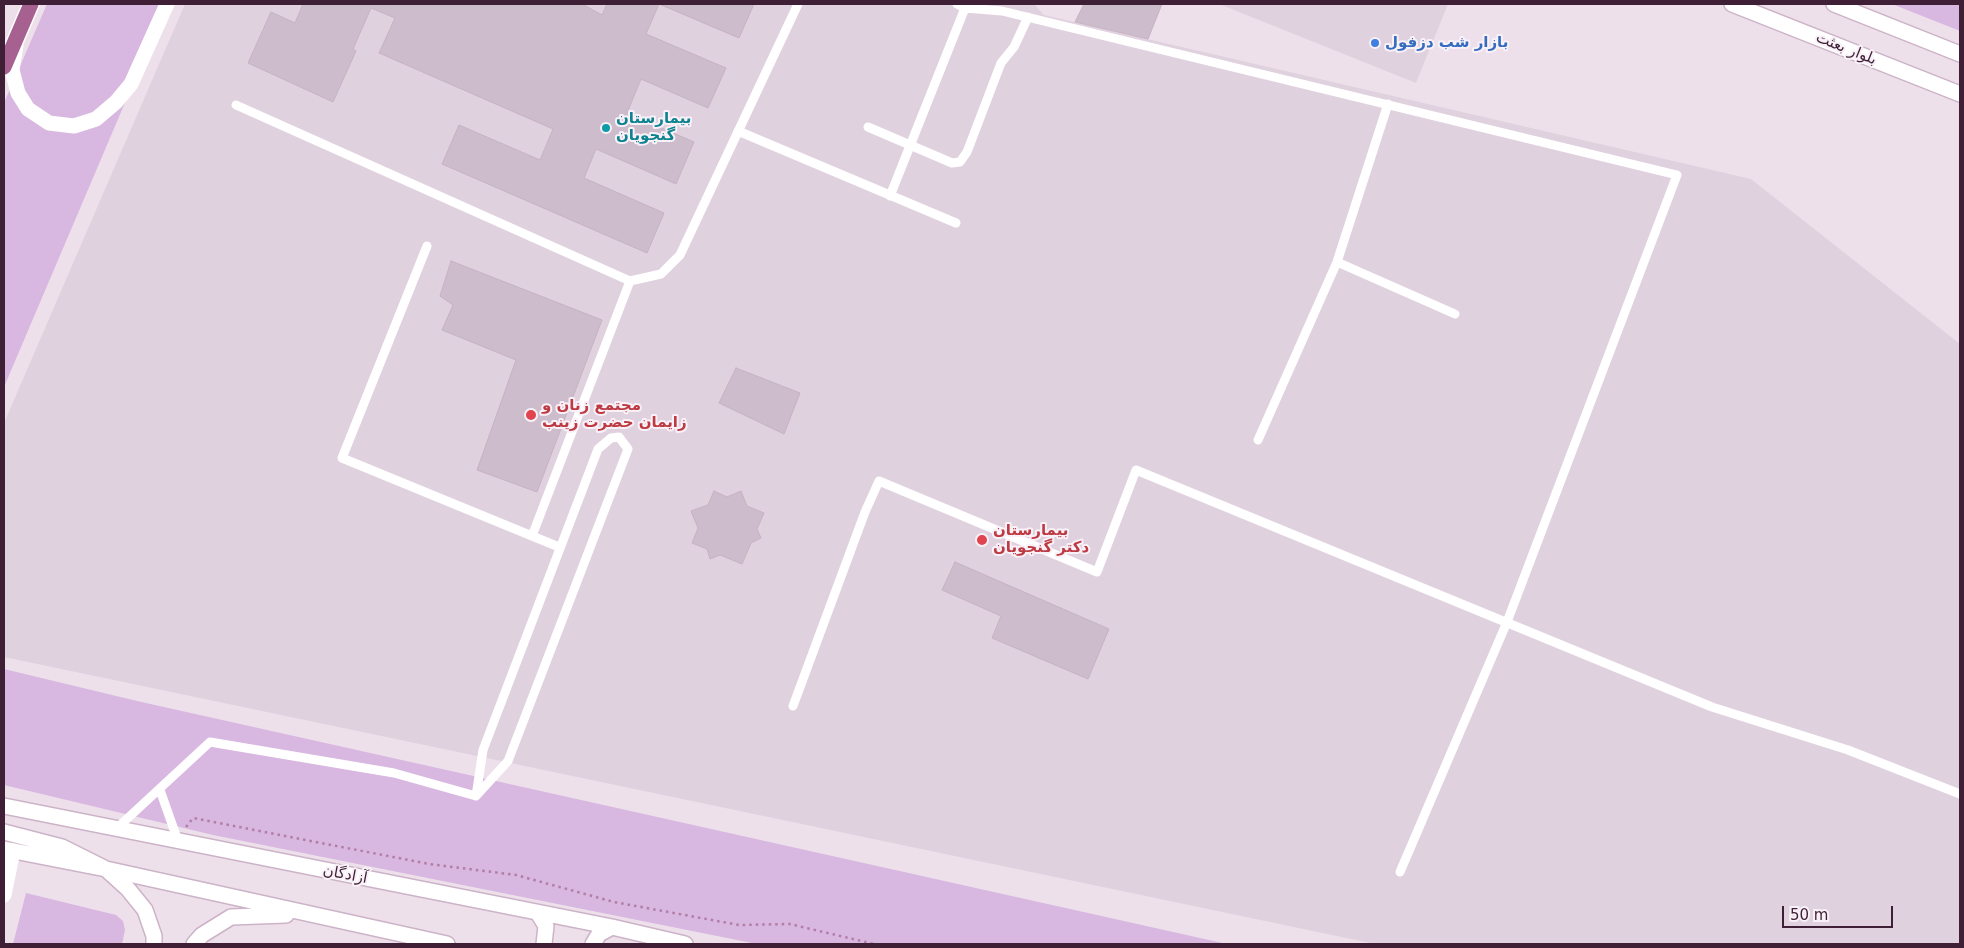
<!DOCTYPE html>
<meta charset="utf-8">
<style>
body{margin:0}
#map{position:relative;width:1964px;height:948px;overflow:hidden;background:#ede0eb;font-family:"DejaVu Sans",sans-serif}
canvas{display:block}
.frame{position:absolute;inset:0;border:5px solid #3e1f36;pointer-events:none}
.scale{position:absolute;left:1782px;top:906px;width:111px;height:22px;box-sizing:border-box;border:2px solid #3e1f36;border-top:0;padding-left:6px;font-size:15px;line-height:18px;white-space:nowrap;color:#3e1f36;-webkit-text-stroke:4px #f9f1f8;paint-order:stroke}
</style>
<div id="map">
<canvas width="1964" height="948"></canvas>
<div class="frame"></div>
<div class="scale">50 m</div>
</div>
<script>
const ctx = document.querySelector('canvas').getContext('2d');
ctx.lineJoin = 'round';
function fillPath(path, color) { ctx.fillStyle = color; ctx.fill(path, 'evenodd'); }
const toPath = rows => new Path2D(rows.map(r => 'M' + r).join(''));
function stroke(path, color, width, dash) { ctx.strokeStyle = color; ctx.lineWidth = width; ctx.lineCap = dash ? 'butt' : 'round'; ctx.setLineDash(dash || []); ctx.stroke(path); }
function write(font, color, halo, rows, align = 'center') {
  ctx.font = font + ' "DejaVu Sans","Noto Sans Arabic",sans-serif'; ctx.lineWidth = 4; ctx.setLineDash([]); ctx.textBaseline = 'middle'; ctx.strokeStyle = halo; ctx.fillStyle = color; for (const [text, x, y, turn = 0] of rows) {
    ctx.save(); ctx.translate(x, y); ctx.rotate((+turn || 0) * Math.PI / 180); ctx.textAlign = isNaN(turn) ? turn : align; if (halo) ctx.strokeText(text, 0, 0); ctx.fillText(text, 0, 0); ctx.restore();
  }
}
fillPath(toPath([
 [185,4,1034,4,1044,15,1751,179,1960,344,1960,944,1375,944,4,657,4,423],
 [1219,4,1448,4,1416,83]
]), '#e0d1df');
fillPath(toPath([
 [47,4,167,4,4,387,4,103],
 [1892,4,1960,4,1960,31],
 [4,669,137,701,1227,944,757,944,213,835,4,785],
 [26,893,116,915,123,921,125,930,122,944,13,944]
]), '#d8b7e0');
const building = toPath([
 [303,4,582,4,602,15,607,4,754,4,739,38,659,4,646,34,726,68,708,108,641,79,627,113,694,142,676,184,596,149,584,178,664,213,647,253,442,164,459,125,540,160,553,129,379,53,395,18,371,8,353,49,356,51,333,102,248,63,271,12,295,23,303,4],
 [1084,4,1162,4,1148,39,1075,22,1084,4],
 [451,261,602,320,537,492,477,470,516,360,442,330,453,305,440,296,451,261],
 [736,368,800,393,784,434,719,403,736,368],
 [714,491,727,497,741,491,747,506,764,513,757,529,761,538,751,543,742,564,720,555,710,559,707,549,692,543,698,528,691,511,708,505,714,491],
 [955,562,1109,629,1088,679,992,638,1001,616,942,590,955,562]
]);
fillPath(building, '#cdbccb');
stroke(building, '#c7b2c4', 1);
const secondary = toPath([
 [1732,4,1960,94],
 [1834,4,1960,54],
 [4,806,612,927,685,944],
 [4,832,62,847,106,869,128,889,145,910,154,936,154,944],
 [4,849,106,869,447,944],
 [538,913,546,926,544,944],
 [194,944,202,935,231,917,286,915],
 [593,944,599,934,612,927]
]);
const primary = toPath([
 [4,67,31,4]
]);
stroke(secondary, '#cdb3c8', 18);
stroke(primary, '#fff', 18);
stroke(toPath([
 [186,827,193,818,429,864,516,875,614,902,739,925,790,924,874,944]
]), '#b37ea6', 2.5, [2.5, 4]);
stroke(toPath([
 [957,4,965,8,1002,11,1677,175,1507,622,1400,872],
 [236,105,630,281,661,274,680,255,798,4],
 [868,127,952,163,960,162,967,152,1001,63,1014,47,1028,17],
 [738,131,956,223],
 [890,196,965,8],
 [427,246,342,458,532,536],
 [1337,262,1455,314],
 [619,437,628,449,508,761,476,796,483,750,598,449,611,438,619,437],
 [1258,440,1337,262,1388,104],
 [559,547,532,536,630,281],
 [793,706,865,512,879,481,1097,572,1136,470,1712,707,1848,750,1960,794],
 [160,790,178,841],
 [116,829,210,742,394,773,476,796]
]), '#fff', 9);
stroke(toPath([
 [16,45,12,70,18,93,28,109,49,123,74,126,96,119,116,102,131,84,167,4],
 [4,895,13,851]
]), '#fff', 15);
stroke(secondary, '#fff', 15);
stroke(primary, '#a66191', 15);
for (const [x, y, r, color] of [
 [1375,43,5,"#3f7fe0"],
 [606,128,5,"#0f9aa8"],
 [531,415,6,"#e0444e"],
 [982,540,6,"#e0444e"]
]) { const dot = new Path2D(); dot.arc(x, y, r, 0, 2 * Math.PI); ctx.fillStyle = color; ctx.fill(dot); stroke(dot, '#f9f1f8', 2); }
write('bold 15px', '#366cbe', '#f9f1f8', [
 ["بازار شب دزفول",1385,43]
], 'left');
write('15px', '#3e1f36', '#f9f1f8', [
 ["بلوار بعثت",1846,49,22],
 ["آزادگان",345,875,11]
]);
write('bold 15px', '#0d838f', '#f9f1f8', [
 ["بیمارستان",616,119],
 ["گنجویان",616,136]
], 'left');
write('bold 15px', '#be3a42', '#f9f1f8', [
 ["مجتمع زنان و",542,406],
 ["زایمان حضرت زینب",542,423],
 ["بیمارستان",993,531],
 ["دکتر گنجویان",993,548]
], 'left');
</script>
